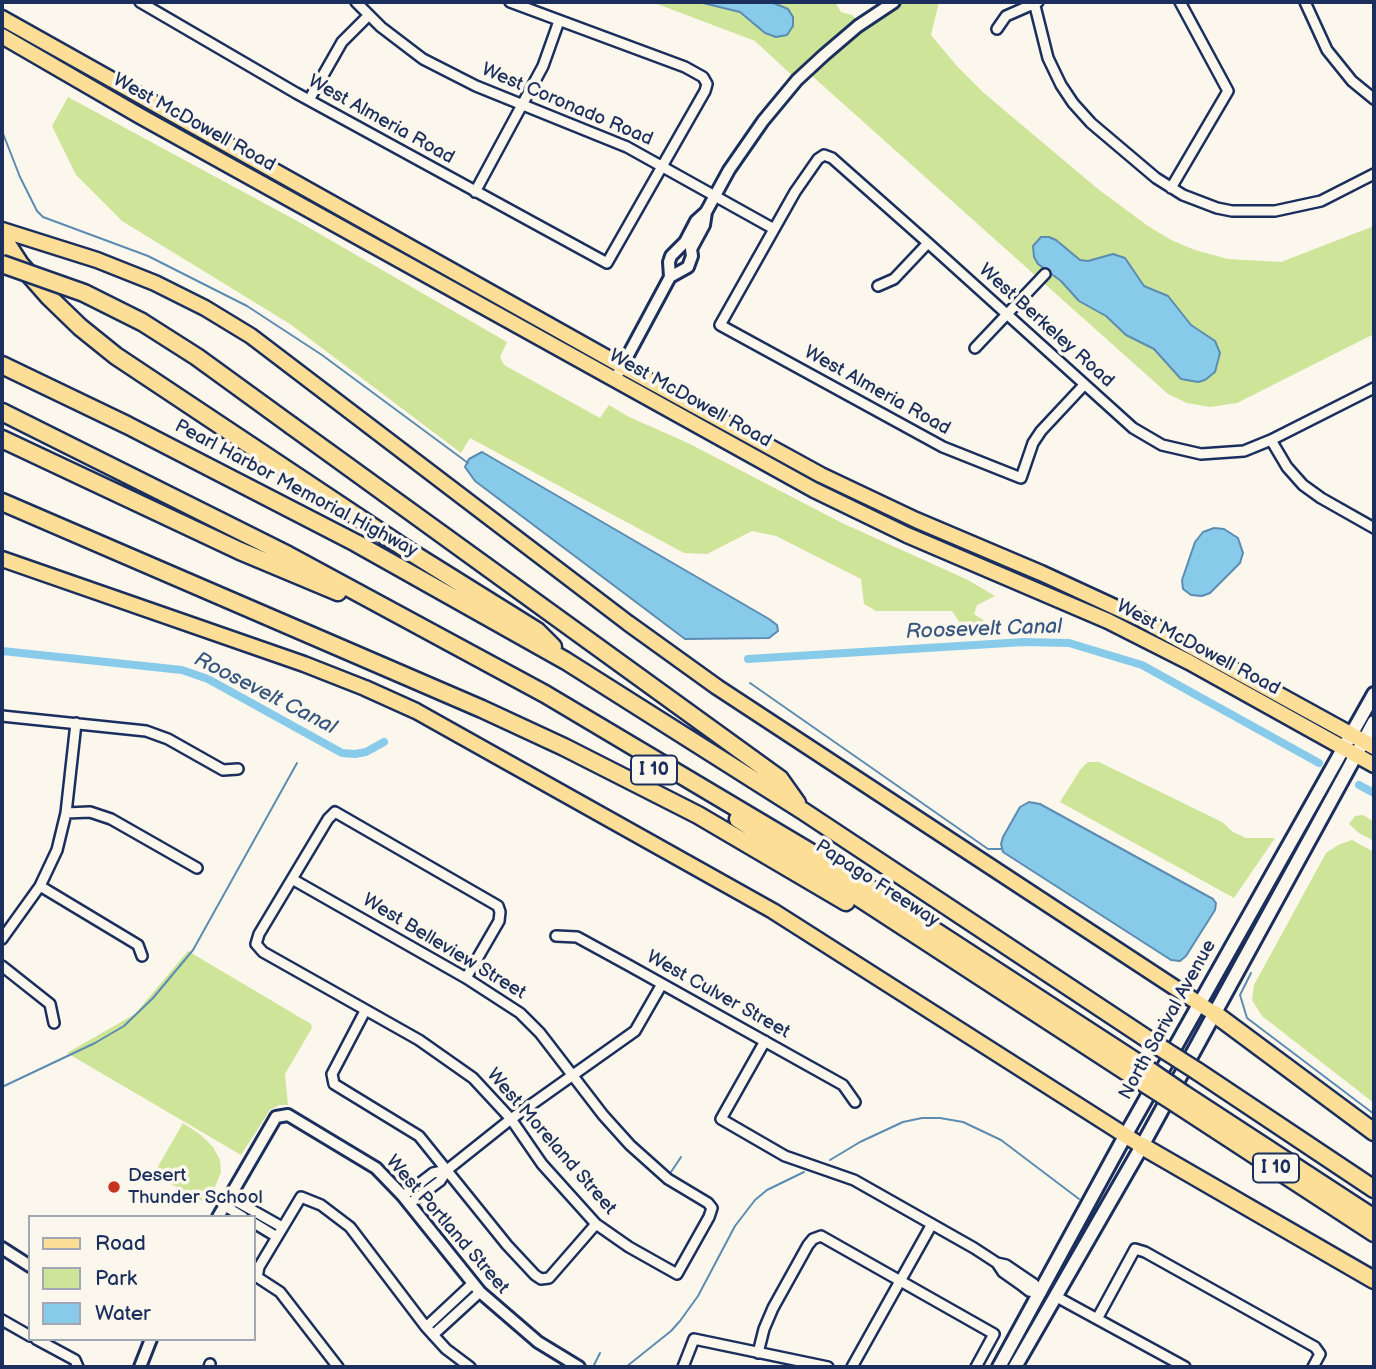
<!DOCTYPE html>
<style>
body{margin:0}
#map{position:relative;width:1376px;height:1369px;overflow:hidden;background:#fbf7ec;font-family:"Balsamiq Sans",sans-serif}
canvas{display:block}
.frame{position:absolute;inset:0;border:4px solid #1b2f5e;pointer-events:none}
.legend{position:absolute;left:28px;top:1215px;width:228px;height:126px;box-sizing:border-box;background:#fbf7ec;border:2px solid #a1a7b3;margin:0;padding:9px 12px;list-style:none;font-size:21px;color:#1b2f5e}
.legend li{display:flex;align-items:center;gap:14px;height:35px}
.legend b{width:35px;border:2px solid #a1a7b3}
</style>
<div id="map">
<canvas width="1376" height="1369"></canvas>
<div class="frame"></div>
<ul class="legend">
<li><b style="height:9px;background:#fdde96"></b>Road</li>
<li><b style="height:19px;background:#cee499"></b>Park</li>
<li><b style="height:19px;background:#88cae9"></b>Water</li>
</ul>
</div>
<script>
const ctx = document.querySelector('canvas').getContext('2d');
ctx.lineJoin = 'round';
function fillPath(path, color) { ctx.fillStyle = color; ctx.fill(path, 'evenodd'); }
const toPath = rows => new Path2D(rows.map(r => 'M' + r).join(''));
function stroke(path, color, width, dash) { ctx.strokeStyle = color; ctx.lineWidth = width; ctx.lineCap = dash ? 'butt' : 'round'; ctx.setLineDash(dash || []); ctx.stroke(path); }
function write(font, color, halo, rows, align = 'center') {
  ctx.font = font + ' "Balsamiq Sans",sans-serif'; ctx.lineWidth = 7; ctx.setLineDash([]); ctx.textBaseline = 'middle'; ctx.strokeStyle = halo; ctx.fillStyle = color; for (const [text, x, y, turn = 0] of rows) {
    ctx.save(); ctx.translate(x, y); ctx.rotate((+turn || 0) * Math.PI / 180); ctx.textAlign = isNaN(turn) ? turn : align; if (halo) ctx.strokeText(text, 0, 0); ctx.fillText(text, 0, 0); ctx.restore();
  }
}
fillPath(toPath([
 [652,2,835,2,841,12,852,15,861,24,894,2,939,2,931,35,956,65,985,94,1098,189,1148,226,1171,240,1195,250,1228,259,1281,262,1374,226,1374,334,1237,403,1210,407,1187,403,1168,394,811,75,806,71,797,80,755,41],
 [68,97,299,222,507,342,500,357,504,365,600,418,609,405,629,417,688,443,842,523,968,580,995,596,977,605,974,614,992,626,964,629,952,611,876,611,864,604,861,579,776,536,752,531,707,554,684,553,470,438,461,453,290,324,122,221,76,175,52,126],
 [1088,762,1099,762,1222,822,1233,832,1246,838,1275,838,1234,898,1060,802,1080,770],
 [1363,815,1374,822,1374,841,1359,833,1349,824,1355,816],
 [1352,840,1374,852,1374,1103,1262,1016,1252,1000,1254,985,1326,853,1338,845],
 [188,951,311,1024,312,1028,285,1074,288,1105,279,1105,270,1110,241,1155,67,1053,135,1014],
 [183,1123,201,1135,213,1147,220,1160,221,1172,208,1204,158,1177,156,1170]
]), '#cee499');
const water = toPath([
 [699,2,771,2,788,9,793,17,793,26,787,35,776,37,765,33,740,12,699,2],
 [1041,237,1049,237,1056,240,1080,260,1088,261,1113,254,1125,258,1144,286,1168,296,1191,325,1215,341,1220,353,1215,372,1205,380,1198,382,1181,379,1154,349,1126,335,1106,316,1079,301,1061,281,1038,264,1034,257,1033,246,1041,237],
 [482,452,769,619,777,625,778,631,769,638,685,639,475,481,465,467,469,459,482,452],
 [1214,528,1224,529,1238,538,1243,553,1240,563,1210,593,1202,596,1191,595,1183,589,1182,580,1195,542,1203,532,1214,528],
 [1029,802,1040,804,1213,899,1216,903,1215,910,1186,956,1180,961,1171,960,1003,852,1001,844,1003,837,1020,807,1029,802]
]);
fillPath(water, '#88cae9');
stroke(water, '#5c8cb1', 2);
stroke(toPath([
 [2,131,20,177,37,211,43,217,148,256,247,306,322,355,468,463],
 [750,683,988,849,1001,849],
 [1251,973,1240,995,1247,1018,1374,1114],
 [2,1087,95,1043,124,1026,153,998,193,950,297,763],
 [830,1160,860,1142,903,1122,922,1118,940,1118,963,1122,1001,1140,1079,1199],
 [671,1172,681,1157],
 [594,1365,600,1353],
 [626,1367,671,1331,680,1321,698,1296,735,1226,755,1200,767,1190,804,1172]
]), '#5c8cb1', 2);
stroke(toPath([
 [2,651,182,670,208,679,342,753,355,754,366,752,384,742],
 [748,659,1024,642,1069,643,1142,665,1319,763],
 [1359,785,1374,793]
]), '#88cae9', 8);
const minor = toPath([
 [140,2,296,93,607,263,705,91,707,84,703,77,685,67,510,2],
 [356,2,381,27,423,59,476,86,627,147,774,229],
 [1034,2,1048,58,1061,85,1073,103,1091,123,1156,178,1183,195,1217,208,1232,211,1275,211,1321,201,1374,174],
 [1305,2,1327,50,1352,81,1374,99],
 [997,29,1006,16,1038,2],
 [309,100,342,42,369,15],
 [1171,188,1228,91,1180,2],
 [475,192,543,66,559,21],
 [878,286,894,279,928,243],
 [975,348,1045,274],
 [1084,385,1041,431,1033,443,1021,478,943,447,720,325,795,192,818,159,824,155,832,158,928,243,1133,428,1162,445,1201,454,1244,451,1271,440,1374,388],
 [1271,440,1287,467,1303,485,1321,498,1374,528],
 [2,716,146,731,168,739,223,770,238,769],
 [66,813,90,812,111,819,197,868],
 [292,879,466,978,520,1013,540,1033,603,1115,630,1145,668,1179,708,1203,712,1208,709,1217,677,1274,629,1247,596,1224,542,1164,511,1119,473,1078,419,1040,263,952,256,944,259,934,328,819,335,812,498,906,500,912,499,921,466,978],
 [40,886,138,945,142,956],
 [556,936,577,937,630,966,843,1085,855,1102],
 [2,939,40,886,57,850,66,813,76,723],
 [2,966,50,1004,54,1023],
 [365,1011,332,1074,334,1084,419,1136,507,1245,535,1275,541,1279,549,1278,596,1224],
 [765,1041,721,1119,785,1156,854,1180,974,1248,997,1263,1006,1265,1034,1284,1041,1293],
 [403,1196,433,1173,447,1170],
 [229,1197,282,1227],
 [409,1204,440,1181,447,1170,511,1119,635,1031,662,984],
 [225,1206,243,1217],
 [254,1223,277,1237],
 [997,1263,1003,1272,1020,1284,1029,1291,1041,1293],
 [1055,1296,1185,1367],
 [1097,1319,1135,1249,1145,1252,1315,1347,1320,1354,1313,1367],
 [2,1320,30,1336],
 [426,1327,472,1284],
 [433,1335,480,1292],
 [36,1339,75,1360,78,1367],
 [758,1353,764,1329,773,1308,808,1245,813,1239,821,1236,994,1334,976,1367],
 [209,1367,210,1364],
 [338,1367,280,1292,257,1277,259,1267,301,1197,321,1205,350,1227,426,1327,446,1349,470,1367],
 [683,1367,694,1339,828,1367],
 [852,1367,932,1224]
]);
const tertiary = toPath([
 [670,277,669,262,671,256,685,242,696,221,706,212],
 [619,372,670,277,688,267,692,256,691,249,704,225,706,212,729,170,763,121,797,80,824,55,858,26,894,2],
 [218,1217,276,1117,288,1115,376,1168,403,1196,480,1292,538,1342,579,1367],
 [2,1248,30,1266],
 [140,1367,151,1339]
]);
const secondary = toPath([
 [999,1367,1125,1136,1374,694],
 [1015,1367,1142,1146,1374,722]
]);
const primary = toPath([
 [2,18,622,366,821,475,916,520,1041,573,1145,621,1374,747],
 [2,36,140,116,814,490,907,535,1108,621,1189,662,1374,765],
 [2,230,97,260,155,283,205,308,251,336,628,623,717,687,1215,1014],
 [2,559,304,664,365,688,416,711,773,911,1142,1146]
]);
const motorway = toPath([
 [2,236,20,264,49,297,80,327,116,356,412,553,537,631,553,647],
 [2,365,127,425,356,543,566,661,803,811,1161,1048],
 [2,412,288,555,545,694,849,875,1149,1070],
 [292,426,780,779,797,803],
 [2,439,240,551,338,592],
 [2,502,482,709,564,747,698,815,846,902],
 [738,819,1142,1082],
 [1215,1014,1374,1132],
 [1197,1071,1374,1189],
 [1184,1094,1374,1218],
 [1178,1105,1374,1233],
 [1142,1146,1374,1280]
]);
stroke(minor, '#1b2f5e', 14);
stroke(tertiary, '#1b2f5e', 16);
stroke(secondary, '#1b2f5e', 18);
stroke(primary, '#1b2f5e', 19);
stroke(motorway, '#1b2f5e', 21);
stroke(minor, '#fbf7ec', 9);
stroke(tertiary, '#fbf7ec', 10);
stroke(secondary, '#fbf7ec', 12);
stroke(primary, '#fdde96', 14);
stroke(motorway, '#fdde96', 16);
const motorwayBridge = toPath([
 [2,264,84,293,142,322,197,357,292,426],
 [1161,1048,1197,1071],
 [1149,1070,1184,1094],
 [1142,1082,1178,1105]
]);
stroke(motorwayBridge, '#1b2f5e', 21, []);
stroke(motorwayBridge, '#fdde96', 16);
for (const [x, y, r, color] of [
 [114,1187,7,"#c8321e"]
]) { const dot = new Path2D(); dot.arc(x, y, r, 0, 2 * Math.PI); ctx.fillStyle = color; ctx.fill(dot); stroke(dot, '#fbf7ec', 2.5); }
for (const [x, y, w] of [
 [654,770,46],
 [1276,1168,46]
]) { const box = new Path2D(); box.roundRect(x - w / 2, y - 14.5, w, 29, 5); ctx.fillStyle = '#fbf7ec'; ctx.fill(box); stroke(box, '#1b2f5e', 2); }
write('bold 18px', '#1b2f5e', null, [
 ["I 10",654,770],
 ["I 10",1276,1168]
]);
write('19px', '#1b2f5e', '#fbf7ec', [
 ["West Coronado Road",567,105,23],
 ["West Almeria Road",381,120,29],
 ["West McDowell Road",194,123,29],
 ["West Berkeley Road",1046,326,42],
 ["West Almeria Road",877,391,29],
 ["West McDowell Road",690,399,29],
 ["Pearl Harbor Memorial Highway",296,489,28],
 ["West McDowell Road",1198,648,28],
 ["Papago Freeway",877,884,33],
 ["West Belleview Street",444,947,31],
 ["West Culver Street",718,995,29],
 ["North Sarival Avenue",1168,1020,-61],
 ["West Moreland Street",551,1142,49],
 ["West Portland Street",447,1225,49]
]);
write('19px', '#1b2f5e', '#fbf7ec', [
 ["Desert",128,1176],
 ["Thunder School",128,1198]
], 'left');
write('italic 21px', '#365681', '#fbf7ec', [
 ["Roosevelt Canal",984,630,-2],
 ["Roosevelt Canal",265,694,27]
]);
</script>
